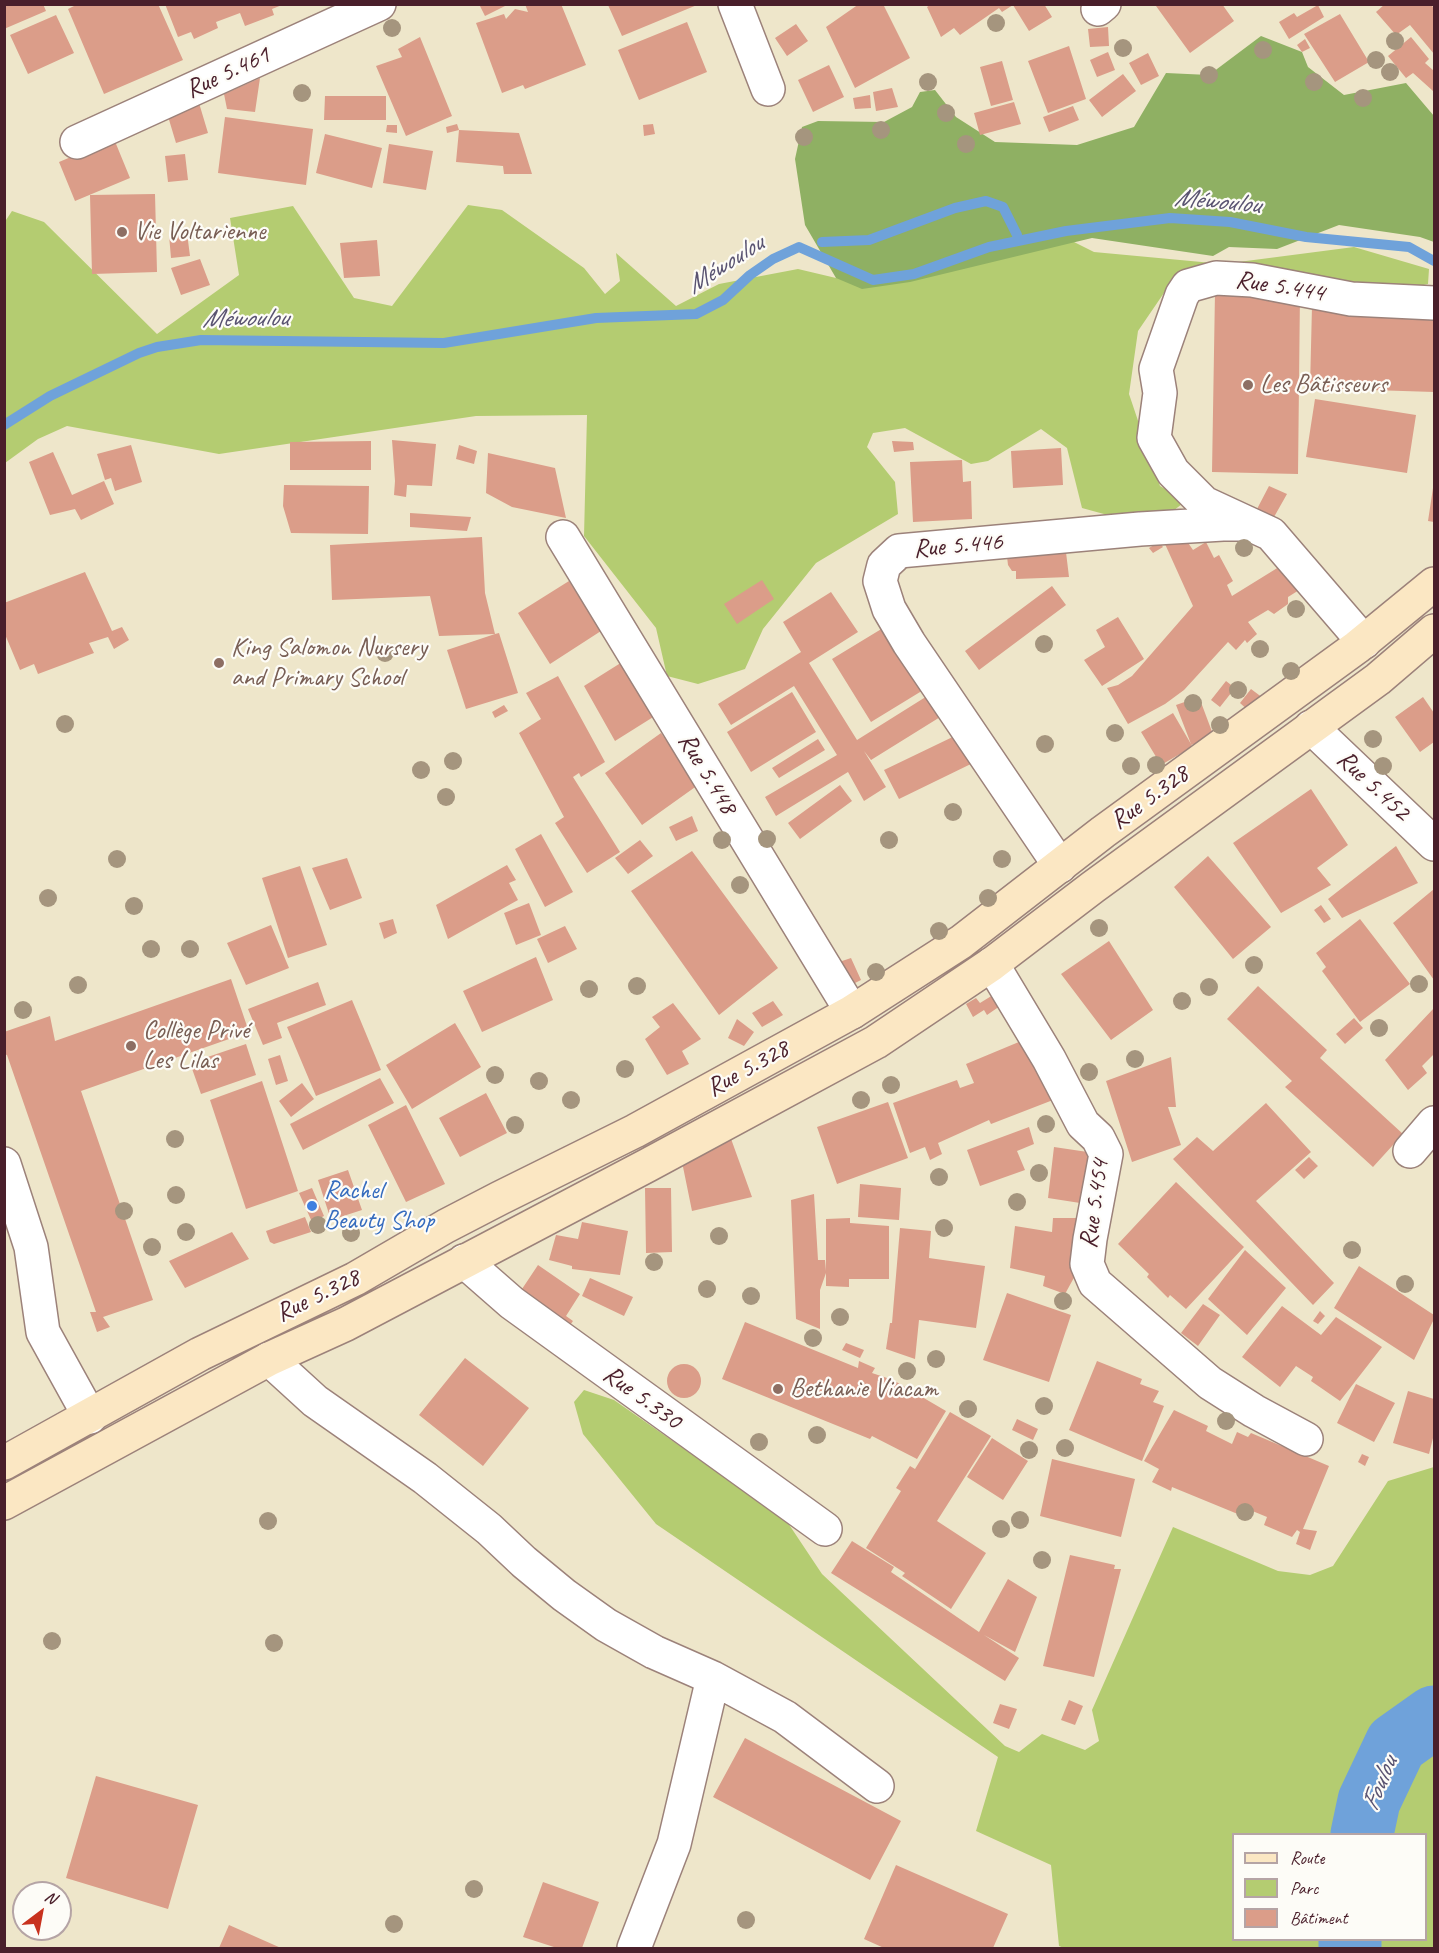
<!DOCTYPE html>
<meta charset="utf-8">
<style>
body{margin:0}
#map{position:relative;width:1439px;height:1953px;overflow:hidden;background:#eee6ca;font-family:Caveat,sans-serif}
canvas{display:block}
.frame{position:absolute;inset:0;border:6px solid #4a1f2b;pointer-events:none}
.legend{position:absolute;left:1232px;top:1833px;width:195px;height:108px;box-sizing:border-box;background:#fdfcf7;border:2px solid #b5a4a5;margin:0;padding:8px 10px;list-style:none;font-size:18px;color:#4a1f2b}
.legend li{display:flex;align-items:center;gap:12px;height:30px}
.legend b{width:30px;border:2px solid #b5a4a5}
.north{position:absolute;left:12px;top:1881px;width:60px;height:60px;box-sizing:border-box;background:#fdfcf7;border:2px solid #b5a4a5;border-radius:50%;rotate:32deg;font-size:16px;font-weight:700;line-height:24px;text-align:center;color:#4a1f2b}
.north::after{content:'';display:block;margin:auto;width:21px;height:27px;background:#c8321e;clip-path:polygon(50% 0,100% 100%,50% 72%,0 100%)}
</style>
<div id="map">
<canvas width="1439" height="1953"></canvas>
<div class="frame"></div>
<ul class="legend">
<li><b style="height:8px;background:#fbe7c3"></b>Route</li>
<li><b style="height:16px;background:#b4cc71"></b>Parc</li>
<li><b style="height:16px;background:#db9d89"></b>Bâtiment</li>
</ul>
<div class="north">N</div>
</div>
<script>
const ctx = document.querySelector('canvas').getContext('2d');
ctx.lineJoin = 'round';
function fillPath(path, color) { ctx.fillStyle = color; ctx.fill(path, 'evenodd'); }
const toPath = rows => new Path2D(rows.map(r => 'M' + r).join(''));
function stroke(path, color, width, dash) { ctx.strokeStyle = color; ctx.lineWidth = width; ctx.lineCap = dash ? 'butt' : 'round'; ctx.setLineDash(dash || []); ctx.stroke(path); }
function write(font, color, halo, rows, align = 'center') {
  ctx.font = font + ' Caveat,sans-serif'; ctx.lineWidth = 4.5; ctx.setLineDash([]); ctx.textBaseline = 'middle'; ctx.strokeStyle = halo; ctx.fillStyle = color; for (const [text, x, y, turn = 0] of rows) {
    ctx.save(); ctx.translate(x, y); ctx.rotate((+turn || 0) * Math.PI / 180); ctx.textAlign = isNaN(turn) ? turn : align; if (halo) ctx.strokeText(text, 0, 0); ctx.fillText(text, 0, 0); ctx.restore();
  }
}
fillPath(toPath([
 [468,205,502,210,584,268,605,294,620,281,616,253,676,306,719,284,798,269,836,278,1066,238,1094,252,1223,264,1354,247,1429,269,1428,284,1380,295,1168,287,1138,331,1129,394,1160,486,1186,501,1161,520,1144,525,1082,508,1067,448,1041,429,988,461,971,464,905,428,873,433,867,447,895,482,898,514,816,563,763,629,745,669,698,684,667,676,656,628,584,536,587,415,476,416,219,454,67,426,38,439,5,463,4,223,12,211,44,222,157,334,239,275,230,218,293,206,354,298,392,306],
 [584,1390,614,1400,786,1520,822,1574,1005,1746,1019,1752,1042,1734,1085,1750,1099,1741,1092,1710,1173,1527,1278,1571,1310,1575,1333,1566,1388,1481,1434,1467,1434,1948,1064,1948,1059,1946,1051,1865,976,1831,998,1757,656,1524,583,1434,574,1402],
 [1234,1834,1426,1834,1426,1940,1234,1940]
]), '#b4cc71');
fillPath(toPath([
 [1261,36,1302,52,1308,67,1344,95,1406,83,1434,116,1434,242,1420,237,1339,225,1277,249,1229,247,1213,256,1092,238,910,282,862,289,836,278,805,225,795,159,802,127,818,121,884,122,912,107,920,92,935,90,956,117,995,142,1077,145,1134,127,1166,73,1209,75]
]), '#8fb063');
stroke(toPath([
 [822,242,869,240,955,208,986,201,1003,207,1017,235],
 [4,425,50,396,139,353,157,347,201,340,444,343,596,318,696,314,723,300,750,275,773,259,799,247,873,280,914,274,989,247,1066,231,1170,218,1230,222,1306,237,1409,247,1434,261]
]), '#6fa2da', 10);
stroke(toPath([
 [1362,1834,1369,1801,1396,1744,1434,1717],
 [1350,1940,1350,1948]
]), '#6fa2da', 63);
fillPath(toPath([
 [4,4,43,4,46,11,4,29],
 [78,4,158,4,183,60,104,94,68,9],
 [165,4,282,4,282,5,272,9,274,15,245,26,240,13,216,22,218,28,194,39,191,32,178,37],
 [479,4,509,4,485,16],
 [525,4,561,4,586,65,525,89,523,85,502,93,476,23,504,14,506,19,515,9,528,12],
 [859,4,883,4,910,58,855,88,826,27],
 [931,4,1044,4,1052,17,1029,31,1013,5,1002,12,999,8,960,35,954,28,941,37,927,7],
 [1158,4,1222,4,1234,21,1190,53,1156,6],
 [1385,4,1431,4,1434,9,1434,54,1410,25,1396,35,1376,12],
 [608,5,697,5,622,36],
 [1318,5,1324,17,1289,39,1279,22,1294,13,1297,17],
 [1340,14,1369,62,1335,82,1304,34],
 [56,15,74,53,28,74,10,35],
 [687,22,707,72,639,100,618,50],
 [796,24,808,41,787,56,775,38],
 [1108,27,1109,46,1090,47,1088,29],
 [420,37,452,116,406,136,376,66,402,57,398,49],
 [1411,37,1429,59,1425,63,1434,71,1433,91,1413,73,1406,78,1388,56],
 [1305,39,1310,48,1302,52,1297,45],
 [1069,46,1086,99,1048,113,1028,61],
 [1108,52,1115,70,1097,77,1090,60],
 [1148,53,1159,76,1141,85,1129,63],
 [1002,61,1013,100,991,106,980,67],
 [829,65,844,97,813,112,798,80],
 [1123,74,1136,91,1102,117,1089,100],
 [260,78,255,112,227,109,224,94],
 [892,88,898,107,876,111,873,92],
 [870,95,871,108,855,109,853,98],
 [325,96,386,96,386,120,324,120],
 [1014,102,1021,124,980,135,974,113],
 [199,103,208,133,176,143,167,113],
 [1073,106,1079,120,1049,132,1043,117],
 [225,117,313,129,306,185,218,173],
 [457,124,459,130,447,133,446,127],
 [653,124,655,134,644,136,643,125],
 [387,125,397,125,397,133,386,132],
 [459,130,519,133,532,174,504,174,503,166,456,162],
 [325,134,382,148,372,188,316,173],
 [114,139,130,178,75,201,59,162],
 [389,144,433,151,426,190,383,183],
 [185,154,188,180,168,182,165,156],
 [155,194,157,272,92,274,90,195],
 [187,233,190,256,171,258,169,235],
 [377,240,380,276,344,278,340,243],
 [200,259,210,285,181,295,171,268],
 [1215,292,1300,293,1298,474,1212,472],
 [1312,306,1434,310,1434,392,1310,388],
 [1315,399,1416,415,1407,473,1306,457],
 [392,440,436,444,432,486,407,485,406,497,394,495,395,481],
 [371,441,371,470,290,470,290,442],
 [892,441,913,442,914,450,894,452],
 [131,445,142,482,115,491,111,478,105,480,97,454],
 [459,445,477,451,474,464,456,459],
 [1061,448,1063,485,1013,488,1011,451],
 [53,452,72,495,104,481,114,504,81,520,75,509,50,515,29,462],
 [488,453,555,468,566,518,512,507,486,493],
 [962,460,963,482,971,481,972,519,913,522,910,462],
 [284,485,369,486,368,534,291,533,283,506],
 [1269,486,1287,494,1274,517,1257,509],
 [1433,488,1434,488,1434,522,1428,521],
 [410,513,471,517,467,531,410,527],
 [1182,534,1193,550,1206,542,1214,558,1219,555,1233,581,1227,585,1232,596,1287,562,1304,587,1288,597,1288,604,1274,614,1268,610,1248,622,1257,634,1247,643,1245,640,1236,650,1228,642,1184,690,1165,704,1128,724,1107,688,1118,685,1132,676,1193,606,1165,544],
 [482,537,485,593,495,634,499,633,518,693,466,709,447,650,495,634,439,636,430,596,332,600,330,545],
 [1159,542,1163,547,1153,553,1149,548],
 [1065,544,1069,577,1016,579,1016,571,1012,571,1008,565,1006,548],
 [85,572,112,631,122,627,129,640,114,649,108,637,89,643,94,653,38,674,34,664,20,670,4,632,4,603],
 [762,580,774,599,737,624,724,604],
 [569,581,601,631,550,664,518,613],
 [1052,586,1066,605,979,670,965,651],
 [831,592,858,632,809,663,857,740,932,693,945,714,871,760,864,751,886,787,864,801,848,772,776,816,765,797,837,755,794,686,731,725,718,704,801,652,783,622],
 [1118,617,1144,659,1102,686,1084,660,1105,647,1096,630],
 [883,628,925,689,871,722,832,659],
 [627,659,658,714,615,741,584,686],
 [558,676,605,762,581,777,579,773,573,777,620,852,587,873,555,823,564,817,519,733,541,719,526,693],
 [1226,681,1235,688,1220,707,1211,700],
 [1251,689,1263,698,1251,713,1240,703],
 [792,692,816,732,751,772,727,732],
 [1199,697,1214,737,1191,745,1192,747,1161,765,1141,732,1173,713,1191,744,1176,705],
 [1423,697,1434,713,1434,742,1420,752,1395,717],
 [504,705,508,711,495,718,492,712],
 [963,732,977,761,899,799,884,770],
 [661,733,698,785,642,825,605,773],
 [818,739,825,750,779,778,772,768],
 [840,785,852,801,800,839,788,823],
 [1311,789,1348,845,1317,868,1331,885,1281,913,1233,843],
 [692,816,698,831,676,841,669,827],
 [541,834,573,892,545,907,515,849],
 [640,840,653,856,628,874,615,858],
 [1396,846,1418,883,1342,918,1328,899],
 [692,851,778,968,719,1015,631,891],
 [1208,856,1271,927,1233,959,1174,887],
 [347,858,362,898,330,910,312,868],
 [507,865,516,880,509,883,518,900,448,939,436,905],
 [300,866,327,945,288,958,262,878],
 [1434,889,1434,980,1393,923],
 [529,903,541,935,516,945,504,913],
 [1321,905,1331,919,1324,923,1314,910],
 [393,919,397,933,384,939,379,923],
 [1360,919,1410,984,1360,1022,1322,971,1326,967,1316,953],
 [271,925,289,968,246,985,227,943],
 [565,926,577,949,548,963,537,939],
 [1109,941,1153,1010,1111,1040,1061,974],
 [536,957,553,1000,482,1032,463,991],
 [851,958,861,980,847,987,839,962],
 [231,979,249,1032,81,1091,153,1300,103,1317,110,1327,97,1332,90,1312,96,1312,7,1055,4,1054,4,1032,50,1016,55,1041],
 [318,982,326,1005,277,1023,282,1038,263,1045,248,1009],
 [1258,986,1327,1050,1320,1058,1403,1134,1373,1167,1285,1087,1292,1081,1227,1019],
 [993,995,1000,1006,987,1015,984,1010,973,1017,966,1004,976,998,980,1003],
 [352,1000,381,1070,316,1096,287,1027],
 [773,1001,783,1015,762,1027,752,1013],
 [673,1003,701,1039,682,1051,689,1064,667,1075,645,1039,660,1027,652,1017],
 [1434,1008,1434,1054,1422,1066,1427,1073,1408,1090,1385,1060],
 [1354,1018,1363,1028,1345,1044,1336,1034],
 [737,1019,754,1032,744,1046,728,1038],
 [455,1023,481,1067,412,1109,386,1065],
 [1026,1039,1053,1100,991,1124,989,1120,938,1143,942,1154,930,1160,925,1147,910,1153,893,1103,957,1080,960,1088,974,1083,966,1064],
 [246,1044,256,1075,201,1094,190,1063],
 [280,1055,288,1081,276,1085,268,1059],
 [1171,1057,1176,1107,1168,1107,1181,1145,1132,1162,1106,1081],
 [380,1078,394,1103,303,1150,290,1124],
 [262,1081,298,1191,246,1209,210,1100],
 [302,1083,314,1099,291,1117,279,1101],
 [486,1093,507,1133,460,1157,439,1118],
 [888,1102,908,1158,837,1184,817,1127],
 [1266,1103,1311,1152,1256,1201,1334,1283,1313,1305,1173,1159,1197,1137,1213,1151],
 [406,1105,445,1184,406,1202,368,1125],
 [1029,1127,1034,1144,1017,1151,1025,1170,980,1186,967,1150],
 [730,1136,752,1197,692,1211,681,1157],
 [1054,1147,1101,1154,1093,1205,1048,1198],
 [1309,1157,1318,1166,1304,1179,1295,1170],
 [348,1170,362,1210,331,1220,318,1180],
 [1176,1182,1244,1247,1186,1309,1170,1295,1168,1298,1147,1277,1149,1274,1118,1244],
 [860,1184,901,1188,899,1220,858,1217],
 [312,1188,324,1216,312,1222,299,1193],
 [645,1188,671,1188,672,1252,646,1253],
 [814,1194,818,1260,825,1260,826,1271,826,1219,850,1218,850,1223,889,1226,889,1279,849,1279,849,1287,826,1286,826,1273,820,1290,820,1329,796,1319,791,1200],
 [305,1217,311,1232,274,1244,270,1242,266,1231],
 [1053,1218,1081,1218,1082,1263,1065,1294,1043,1286,1045,1276,1010,1268,1015,1226,1052,1232],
 [582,1222,628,1231,620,1275,572,1269,572,1266,549,1260,556,1235,578,1239],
 [900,1228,931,1231,929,1258,985,1266,976,1328,919,1320,915,1359,886,1349,890,1323,892,1323],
 [232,1232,249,1259,185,1288,169,1261],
 [1245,1250,1286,1288,1247,1335,1208,1299],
 [538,1265,580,1294,566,1316,573,1321,568,1328,516,1298],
 [1359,1266,1434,1315,1434,1319,1414,1360,1334,1308],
 [590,1278,633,1297,624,1316,582,1296],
 [1007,1293,1071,1315,1049,1382,983,1360],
 [1203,1304,1220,1315,1198,1346,1181,1333],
 [1282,1306,1321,1335,1336,1317,1382,1347,1340,1401,1311,1381,1313,1377,1296,1366,1280,1387,1242,1357],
 [1320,1311,1325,1316,1318,1324,1313,1321],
 [745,1322,858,1368,859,1361,875,1368,872,1373,893,1380,946,1411,917,1459,872,1436,870,1439,722,1379],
 [846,1343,864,1350,860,1358,842,1350],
 [465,1358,529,1408,483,1466,419,1415],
 [1097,1361,1142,1379,1140,1384,1159,1391,1153,1402,1164,1406,1142,1461,1069,1430],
 '667 1381a17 17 0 1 1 34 0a17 17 0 1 1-34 0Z',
 [1356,1384,1395,1403,1374,1442,1337,1423],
 [1408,1391,1434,1399,1434,1434,1429,1454,1393,1443],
 [1174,1410,1208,1426,1206,1431,1232,1444,1237,1432,1248,1437,1251,1433,1329,1466,1303,1529,1317,1531,1310,1550,1296,1544,1300,1532,1297,1530,1292,1537,1264,1525,1267,1517,1250,1510,1245,1517,1172,1487,1171,1491,1152,1482,1159,1469,1144,1461],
 [950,1412,991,1436,937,1521,986,1553,951,1609,902,1576,905,1573,866,1548,901,1491,896,1488,910,1466,915,1469],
 [1017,1419,1038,1429,1033,1440,1012,1430],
 [992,1438,1028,1461,1003,1500,967,1477],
 [1362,1454,1369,1457,1365,1466,1358,1462],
 [1052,1459,1135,1479,1121,1537,1040,1516],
 [852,1541,894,1567,891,1572,979,1632,1008,1579,1037,1597,1015,1652,984,1635,1019,1658,1005,1681,831,1573],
 [1070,1555,1115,1565,1114,1569,1121,1569,1094,1677,1043,1666],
 [1069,1700,1083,1706,1075,1725,1061,1720],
 [1000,1704,1017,1709,1009,1729,993,1723],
 [745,1738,901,1821,870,1880,713,1797],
 [96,1776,198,1805,168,1909,66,1878],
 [896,1865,1008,1914,993,1948,884,1948,864,1939],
 [543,1882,599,1902,582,1948,557,1948,523,1937],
 [229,1925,281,1948,219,1948]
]), '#db9d89');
const minor = toPath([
 [735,4,768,89],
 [1098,9,1104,4],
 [77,142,379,4],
 [563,537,852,1012],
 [1364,642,1271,534,1204,503,1173,472,1154,438,1160,393,1156,369,1182,295,1188,286,1216,278,1252,280,1351,299,1434,303],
 [1311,727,1434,844],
 [1060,866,909,643,889,609,880,581,884,565,899,551,1140,529,1223,524,1246,524],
 [992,964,1049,1059,1083,1124,1098,1138,1106,1154,1090,1239,1087,1264,1095,1283,1210,1383,1254,1411,1306,1439],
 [1410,1151,1434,1123],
 [4,1164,31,1247,43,1332,90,1417],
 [464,1261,512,1303,825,1529],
 [269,1359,315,1401,425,1478,489,1529,524,1562,564,1595,606,1625,654,1652,713,1678,785,1717,877,1786],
 [634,1948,674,1844,713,1678]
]);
const secondary = toPath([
 [4,1463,200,1354,355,1279,446,1226,500,1198,635,1131,852,1012,961,942,1103,832,1357,647,1434,584],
 [4,1503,269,1359,346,1324,648,1165,876,1042,992,964,1093,887,1378,679,1434,631]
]);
stroke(minor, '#9c827a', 36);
stroke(secondary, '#9c827a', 36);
stroke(minor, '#fff', 33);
stroke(secondary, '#fbe7c3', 33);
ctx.fillStyle = '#a5957e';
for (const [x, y] of [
 [996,23],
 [392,28],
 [1395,41],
 [1123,48],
 [1263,50],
 [1376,60],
 [1390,72],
 [1209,75],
 [928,82],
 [1314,82],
 [302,93],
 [1363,98],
 [946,113],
 [881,130],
 [804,137],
 [966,144],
 [1244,548],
 [1296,609],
 [1044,644],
 [1260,649],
 [385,653],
 [1291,671],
 [1238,690],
 [1193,703],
 [65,724],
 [1220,725],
 [1115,733],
 [1373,739],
 [1045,744],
 [453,761],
 [1156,765],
 [1131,766],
 [1383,766],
 [421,770],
 [446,797],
 [953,812],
 [767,839],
 [722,840],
 [889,840],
 [117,859],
 [1002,859],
 [740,885],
 [48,898],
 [988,898],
 [134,906],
 [1099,928],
 [939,931],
 [151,949],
 [190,949],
 [1254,965],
 [876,972],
 [1419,984],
 [78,985],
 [637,986],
 [1209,987],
 [589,989],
 [1182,1001],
 [23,1010],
 [1379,1028],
 [1135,1059],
 [625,1069],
 [1089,1072],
 [495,1075],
 [539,1081],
 [891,1085],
 [571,1100],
 [861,1100],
 [1046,1124],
 [515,1125],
 [175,1139],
 [1039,1173],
 [939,1177],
 [176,1195],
 [1017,1202],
 [124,1211],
 [318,1225],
 [944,1228],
 [186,1232],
 [351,1233],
 [719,1236],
 [152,1247],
 [1352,1250],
 [654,1262],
 [1405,1284],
 [707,1289],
 [751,1296],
 [1063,1301],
 [840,1317],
 [813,1338],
 [936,1359],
 [907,1371],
 [1044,1406],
 [968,1409],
 [1226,1421],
 [817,1435],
 [759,1442],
 [1065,1448],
 [1029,1450],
 [1245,1512],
 [1020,1520],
 [268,1521],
 [1001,1529],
 [1042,1560],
 [52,1641],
 [274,1643],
 [474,1889],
 [746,1920],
 [394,1924]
]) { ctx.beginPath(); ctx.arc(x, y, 9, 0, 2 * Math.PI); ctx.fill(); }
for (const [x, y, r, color] of [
 [122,232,6,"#8d6e63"],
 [1248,385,6,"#8d6e63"],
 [219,663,6,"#8d6e63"],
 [131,1046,6,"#8d6e63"],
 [312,1206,6,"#3f7fe0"],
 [778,1389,6,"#8d6e63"]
]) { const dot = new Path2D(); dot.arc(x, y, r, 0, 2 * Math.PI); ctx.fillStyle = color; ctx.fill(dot); stroke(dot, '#fdfcf7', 2); }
write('26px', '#4a1f2b', '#fdfcf7', [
 ["Rue 5.461",228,73,-25],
 ["Rue 5.444",1280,287,9],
 ["Rue 5.446",958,546,-5],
 ["Rue 5.448",707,774,59],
 ["Rue 5.452",1373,786,43],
 ["Rue 5.328",1150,798,-36],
 ["Rue 5.328",748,1069,-29],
 ["Rue 5.454",1095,1204,-82],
 ["Rue 5.328",318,1296,-26],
 ["Rue 5.330",642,1398,36]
]);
write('26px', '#785e54', '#fdfcf7', [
 ["Vie Voltarienne",134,232],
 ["Les Bâtisseurs",1260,385],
 ["King Salomon Nursery",231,648],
 ["and Primary School",231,678],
 ["Collège Privé",143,1031],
 ["Les Lilas",143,1061],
 ["Bethanie Viacam",790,1389]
], 'left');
write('26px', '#366cbe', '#fdfcf7', [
 ["Rachel",324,1191],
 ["Beauty Shop",324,1221]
], 'left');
write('italic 27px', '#595371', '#fdfcf7', [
 ["Méwoulou",1217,202,5],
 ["Méwoulou",725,265,-33],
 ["Méwoulou",245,319,-1],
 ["Foulou",1380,1784,-68]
]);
</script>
